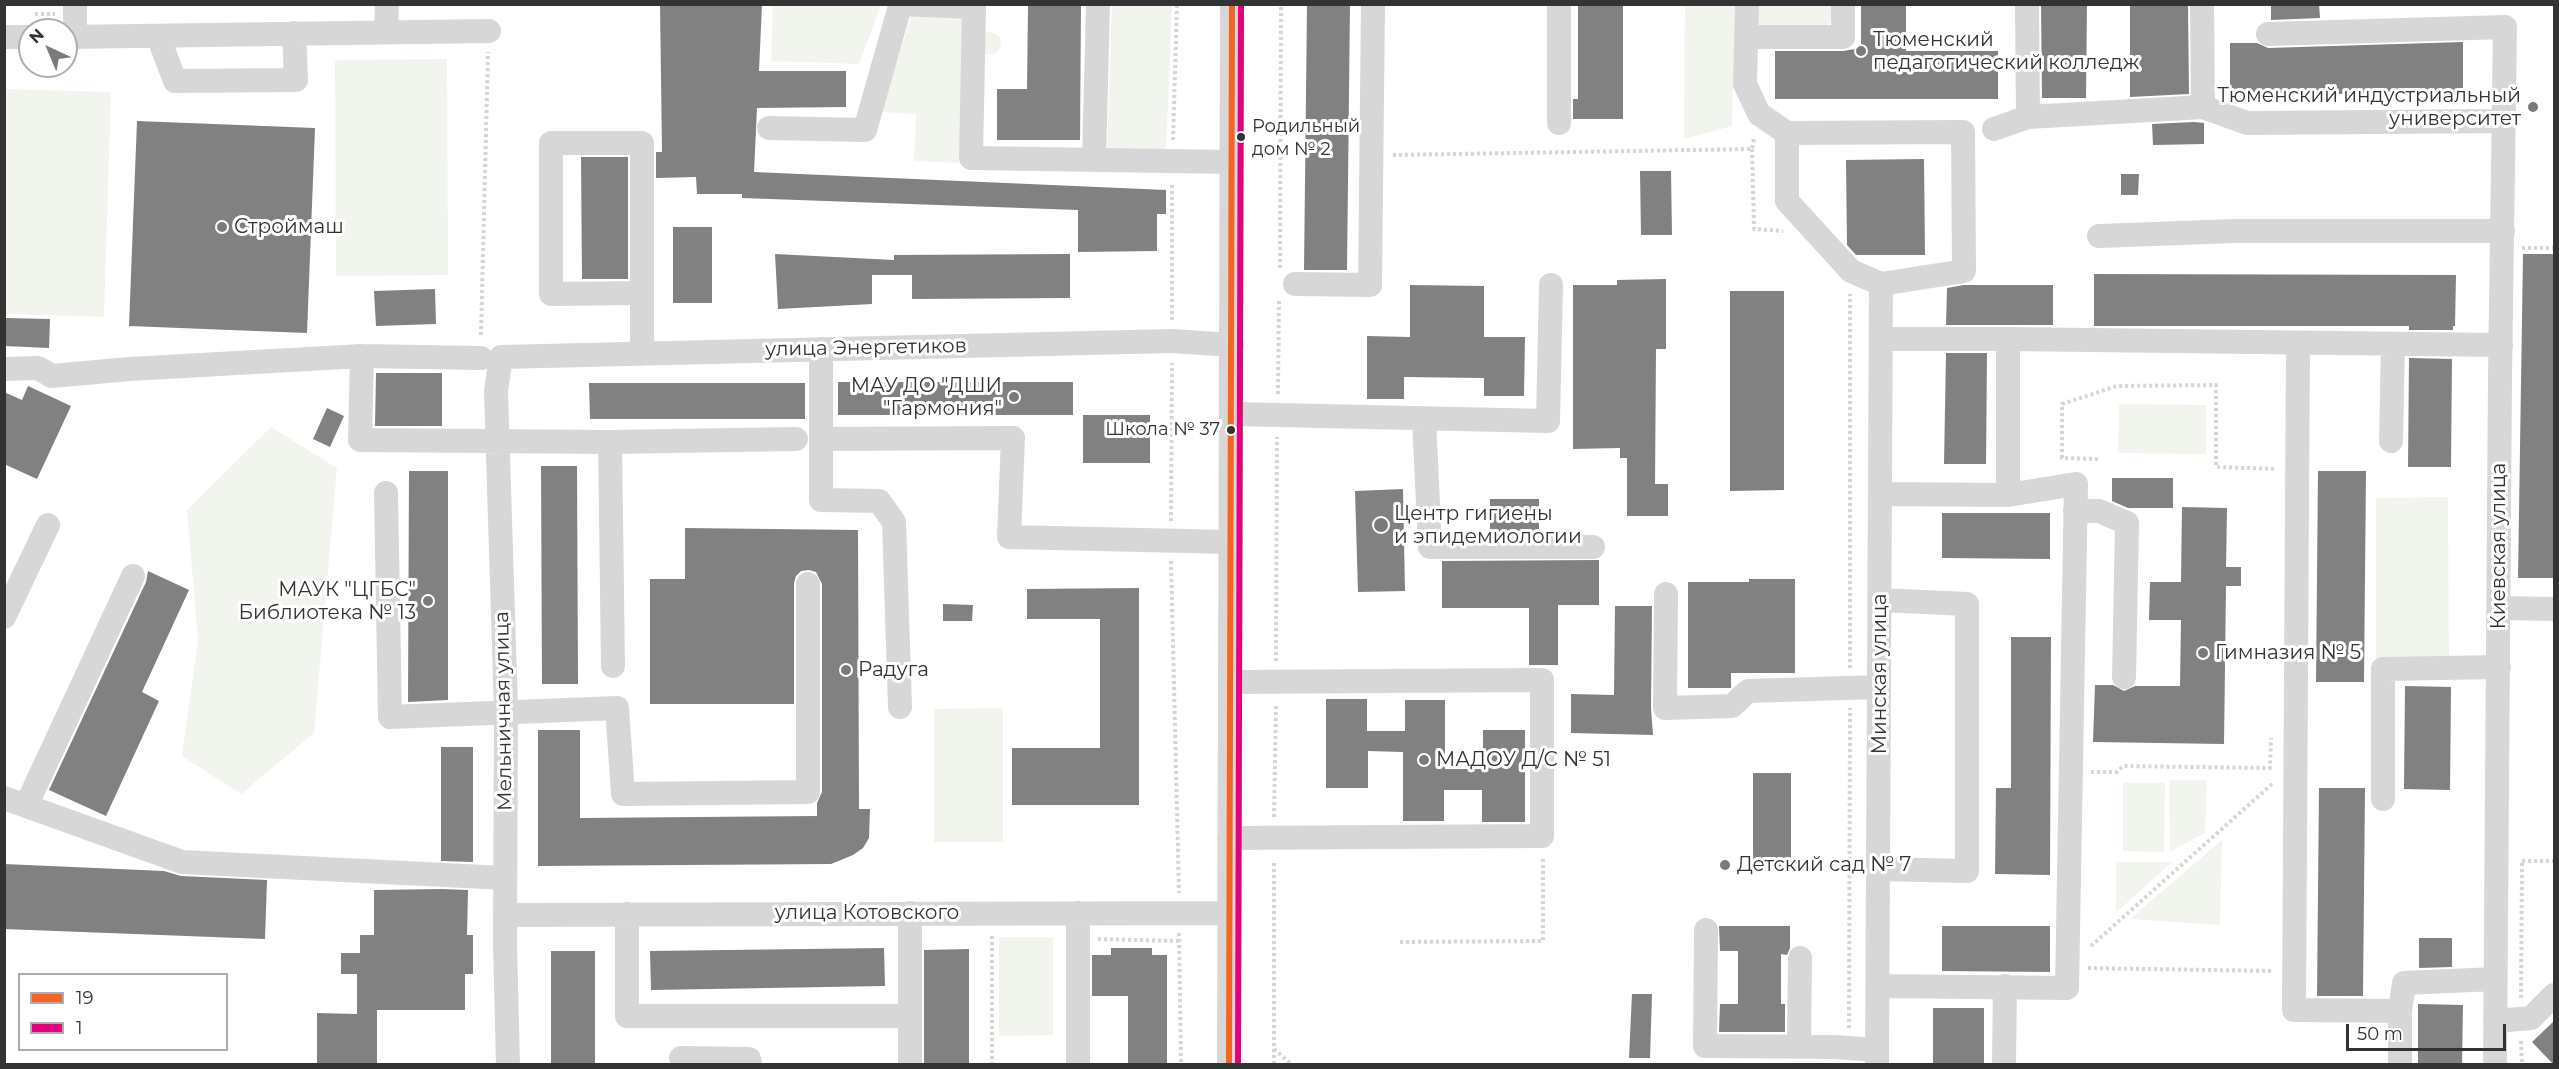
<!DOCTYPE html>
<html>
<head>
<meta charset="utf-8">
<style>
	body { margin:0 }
	#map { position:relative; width:2559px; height:1069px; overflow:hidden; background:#fff; font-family:Montserrat,sans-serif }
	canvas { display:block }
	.frame { position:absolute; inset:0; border:6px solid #333; pointer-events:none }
	.legend { position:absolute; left:18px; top:973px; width:210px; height:78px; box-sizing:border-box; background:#fff; border:2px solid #adadad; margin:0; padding:8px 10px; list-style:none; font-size:18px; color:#333 }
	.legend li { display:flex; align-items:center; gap:12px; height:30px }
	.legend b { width:30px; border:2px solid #adadad }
	.north { position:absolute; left:18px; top:18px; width:60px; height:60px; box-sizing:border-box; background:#fff; border:2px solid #adadad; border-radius:50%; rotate:316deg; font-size:16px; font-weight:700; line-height:24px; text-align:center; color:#333 }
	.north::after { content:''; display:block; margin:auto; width:21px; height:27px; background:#7a7a7a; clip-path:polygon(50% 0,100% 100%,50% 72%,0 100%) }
	.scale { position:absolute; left:2346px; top:1024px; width:160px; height:27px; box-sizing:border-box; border:3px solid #333; border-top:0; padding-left:8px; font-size:18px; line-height:21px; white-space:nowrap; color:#333; -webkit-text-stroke:4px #fff; paint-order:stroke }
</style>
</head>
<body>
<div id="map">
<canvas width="2559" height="1069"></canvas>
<div class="frame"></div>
<ul class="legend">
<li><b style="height:8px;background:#f26522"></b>19</li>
<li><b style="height:8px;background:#e5007d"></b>1</li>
</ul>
<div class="north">N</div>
<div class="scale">50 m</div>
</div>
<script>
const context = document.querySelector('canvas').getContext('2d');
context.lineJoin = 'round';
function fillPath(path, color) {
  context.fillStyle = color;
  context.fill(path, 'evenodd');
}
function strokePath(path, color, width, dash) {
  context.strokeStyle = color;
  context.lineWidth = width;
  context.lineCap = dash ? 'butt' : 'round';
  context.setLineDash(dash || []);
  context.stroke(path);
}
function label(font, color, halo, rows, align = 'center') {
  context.font = font + ' Montserrat,sans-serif';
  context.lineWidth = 6;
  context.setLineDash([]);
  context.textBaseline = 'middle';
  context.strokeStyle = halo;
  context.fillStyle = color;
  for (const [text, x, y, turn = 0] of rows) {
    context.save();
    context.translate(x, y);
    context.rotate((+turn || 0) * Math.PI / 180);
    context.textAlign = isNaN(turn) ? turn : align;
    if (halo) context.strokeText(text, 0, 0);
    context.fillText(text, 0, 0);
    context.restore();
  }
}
fillPath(new Path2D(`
	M773,5v-1l108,1 -22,59 -88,-3z
	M1112,5h60l-6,147 -59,-2z
	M1685,5h50l-3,121 -48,13z
	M1751,5h80v16l-5,8 -70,-1z
	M913,11l52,2 -6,150 -45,-2 2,-47 -36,-2z
	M989,31l10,5c6,12 -3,22 -16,17v-20z
	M447,59l1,216 -112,1 -1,-216z
	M5,89l106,3 -7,225 -99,-3z
	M2119,404l87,1v49l-88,-1z
	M271,427l66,41 -23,265 -73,61 -59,-38 16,-116 -11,-130z
	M2448,497l1,165h-73v-164z
	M1003,708v134h-69v-133z
	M2169,780h38l-2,53 -35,19z
	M2123,783h42l-1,69 -41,-1z
	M2222,840l-2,85 -90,-6z
	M2116,862h56l-56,51z
	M999,937h54v98l-54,1z`), '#f1f5ed');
fillPath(new Path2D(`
	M660,4h102l-3,67h87v36l-89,1 -3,64 412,18v24h-9v37l-79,1v-42l-336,-12v-4h-45l-1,-17 -40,1v-26h6z
	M1042,4h39l-1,136h-83v-51h30l1,-83z
	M1307,4h43l-3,266h-43z
	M1578,4h45v115h-50v-20h5z
	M1861,4h45v47h92v48h-223v-48h68l18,-3z
	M2041,4h46l-1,94h-44z
	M2130,4h58l1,90 -59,3z
	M2271,4h48l1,14 -49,2z
	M2463,42v52h-233v-51h27l11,5z
	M137,121l178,7 -8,205 -178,-7z
	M2194,122l10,1v21l-51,1 -1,-21z
	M581,157h47v122h-46z
	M1924,159l1,96h-69l-9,-10 -1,-85z
	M1640,171h31l1,64h-31z
	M2121,174h18l-1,21h-17z
	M673,227h39v76h-39z
	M775,254l119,6v-5l176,-1v44l-158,1v-24h-40v29l-94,5z
	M2523,254h31v324h-36z
	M2094,274l362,1 -1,51h-2v4h-44v-4h-315z
	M1666,279v70h-10l-1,135h13v32h-41v-58h-7v-10l-47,1v-164h44v-5z
	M1410,285l74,1v51h41l-1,59h-40v-18l-80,-1v22h-37v-63l43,1z
	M1964,285h89v40h-107l1,-37z
	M435,289l1,35 -60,2 -2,-35z
	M1730,291h54v199l-54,1z
	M4,318l46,1 -1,29 -45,-2z
	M1946,353h41l-1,111h-42z
	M2409,358l43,1 -1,108h-43z
	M376,373h66v53h-67z
	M838,382h235v33h-235z
	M589,383h216v36h-215z
	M28,386l43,20 -34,73 -33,-15v-72l18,8z
	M327,408l17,8 -14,31 -17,-8z
	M1083,415h67v48h-67z
	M541,466h36l1,218h-36z
	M409,471h39v229l-40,2z
	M2318,471h48l-2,211h-48z
	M2112,478h61v30h-45l-16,-7z
	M1403,489l2,102 -47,1 -3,-101z
	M1490,499h49v34h-49z
	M2182,507l45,1 -1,59h15v19h-15l-2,158 -131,-2 2,-57h18l11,6 11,-5h45l1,-66h-32l1,-38h31z
	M1942,513h108v46l-108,-1z
	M685,528l173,2 1,279h11l-1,29 -6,10 -10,7 -22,9 -293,2v-136h42v88l237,-2v-13l5,-11v-208l-6,-12 -7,-2 -8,1 -5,5 -2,7v121h-144v-125h35z
	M1599,560v45h-41v60h-29v-57h-87v-47z
	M148,571l41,19 -47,102 17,9 -53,115 -57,-26 97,-208z
	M1749,579h46v94h-64v15h-43v-106h61z
	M1139,588v217h-127v-57h88v-129h-73v-30z
	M943,604l30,1 -1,16h-29z
	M1615,606h37l-1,102 2,27 -82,-2v-39l43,1z
	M2011,637h40l-1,238 -55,-1 1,-86h15z
	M2405,686l46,1 -1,103 -46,-1z
	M1326,699h41v32h38v-31h40v69h38v-39h42v92h-43v-32h-38v31h-41v-69l-35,-1v37h-42z
	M441,747h32v115l-32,-1z
	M1753,773h38v94h-38z
	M2319,788h46l-2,208h-46z
	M4,864l160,7 17,5 86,4 -2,59 -261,-10z
	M441,889l27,1 -1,45h6v39h-8v36h-88v55h-60v-52l40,1v-40h-16v-21h19v-18h14v-45z
	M1719,926h71v22l-3,7 -6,-1v50h4v28h-66l1,-28h18v-53h-18z
	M1942,926h108v46l-108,-1z
	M2419,938h33v29l-33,1z
	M884,948l1,38 -234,4 -1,-39z
	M1111,948h41v7h15v110h-39v-69h-36v-41h19z
	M969,949v116h-45v-115z
	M551,951h44v114h-44z
	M1632,994h20l-2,64h-21z
	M2418,1004l45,1 -1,60h-44z
	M1933,1008h51v57h-51z
	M2554,1021v44l-22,-23z`), '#818181');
strokePath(new Path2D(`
	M35,14h20
	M1173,140l4,-136
	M1752,149l2,80 29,2
	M1393,155l359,-6 2,-11
	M2522,248h32
	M1280,268l1,-264
	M1172,320v-137
	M481,335l7,-283
	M1278,394l1,-95
	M2098,459l-36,-1v-54l55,-18 99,-1v82l61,2
	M1171,521l1,-158
	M1171,561l8,332
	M1276,661l1,-224
	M1850,668v-374
	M2091,772h26l6,-6 147,2 1,-30
	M1274,817l2,-113
	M2522,861h32
	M1179,933l2,131
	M992,936v128
	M1098,939l81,2
	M1400,942l143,-1v-84
	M2091,946l182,-163
	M2088,968l185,3
	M2521,998l1,-137
	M1849,1028l1,-320
	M2521,1041l1,23
	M1274,1049l17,15
	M1274,1064v-204`), '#d6d6d6', 4, [3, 3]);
strokePath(new Path2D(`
	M75,4v33
	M900,4l74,3 -3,151 261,4
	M1747,4l-2,80 14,30 28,19 176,-1 1,139 -83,13 -30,-13 -64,-70v-68
	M2027,4l1,113
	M2202,4l1,103
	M386,32l1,-28
	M2268,34l237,-7 -5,349 -5,688
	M158,36l17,45 121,-1 -2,-47
	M4,37h26
	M66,37l423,-6
	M1746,37h97v-33
	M1559,123v-119
	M769,128l96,2 35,-124
	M1994,129l34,-12 175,-10 44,16 258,-2
	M1094,160l4,-156
	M2099,236l135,-5h269
	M1295,284l75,1 3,-281
	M642,293l-91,1v-151h91v211
	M1881,339h127v156
	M2008,339l493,6
	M2298,343l-4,667 106,1
	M821,349v151l58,1 15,21 6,185
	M362,356l-2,84 250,2 186,-3
	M4,369l34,-1 14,8 78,-7 232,-13 119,2
	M1232,414l316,7 3,-136
	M1424,419l6,128h163
	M821,439l192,-1 -4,99 222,5
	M2391,441l2,-97
	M610,442l3,224
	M386,493l4,224 227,-9 6,86 185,-2v-208
	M2075,511h24l28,12 -3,154
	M1666,594l-1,114 67,-2 16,-15 131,-4
	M2499,608l55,1
	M4,617l44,-92
	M4,798l178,64 323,16
	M2383,799v-130l116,-2
	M26,806l107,-230
	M1229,838l313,-2v-156l-311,2
	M1878,869l89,2v-267l-87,-4
	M627,914v102h283
	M505,915l724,-2
	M1706,930l-1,116 130,1 42,3
	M1878,986l189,2 9,-504 -68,11 -128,-1
	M2495,1021l36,-3 23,-23
	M1799,1047l1,-89
	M681,1058l68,1 1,5
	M508,1064l-3,-120 1,-233 -10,-320 5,-34 671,-16 60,4
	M910,1064v-151
	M1078,1064v-151
	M1229,1064l3,-1060
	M1877,1064l4,-780
	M2004,1064l1,-78
	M2400,1064v-53l4,-28 91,-4`), '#d7d7d7', 24);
strokePath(new Path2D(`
	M1229,1064l3,-1060`), '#f26522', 6);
strokePath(new Path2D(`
	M1238,1064l3,-1060`), '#e5007d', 6);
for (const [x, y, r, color] of [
	[1861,51,6,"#7a7a7a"],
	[2533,107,6,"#7a7a7a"],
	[1241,137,5,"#333"],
	[222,227,6,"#7a7a7a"],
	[1014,397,6,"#7a7a7a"],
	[1231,430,5,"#333"],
	[1381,525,8,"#7a7a7a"],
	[428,601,6,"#7a7a7a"],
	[2203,653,6,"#7a7a7a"],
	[846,670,6,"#7a7a7a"],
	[1424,760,6,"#7a7a7a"],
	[1725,865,6,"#7a7a7a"]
]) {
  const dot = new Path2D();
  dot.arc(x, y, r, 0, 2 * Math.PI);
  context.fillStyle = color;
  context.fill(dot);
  strokePath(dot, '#fff', 2);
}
label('18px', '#333', '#fff', [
	["Родильный",1252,127],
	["дом № 2",1252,150],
	["Школа № 37",1220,430,"right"]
], 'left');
label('20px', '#333', '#fff', [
	["Тюменский",1873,40],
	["педагогический колледж",1873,63],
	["Тюменский индустриальный",2521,96,"right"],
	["университет",2521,119,"right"],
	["Строймаш",234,227],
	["МАУ ДО \"ДШИ",1002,386,"right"],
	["\"Гармония\"",1002,409,"right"],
	["Центр гигиены",1394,514],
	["и эпидемиологии",1394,537],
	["МАУК \"ЦГБС\"",416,590,"right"],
	["Библиотека № 13",416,613,"right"],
	["Гимназия № 5",2215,653],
	["Радуга",858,670],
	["МАДОУ Д/С № 51",1436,760],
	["Детский сад № 7",1737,865]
], 'left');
label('20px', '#333', '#fff', [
	["улица Энергетиков",866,348,-1],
	["Киевская улица",2499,546,-90],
	["Минская улица",1880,674,-90],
	["Мельничная улица",504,711,-91],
	["улица Котовского",867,913]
]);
</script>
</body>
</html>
